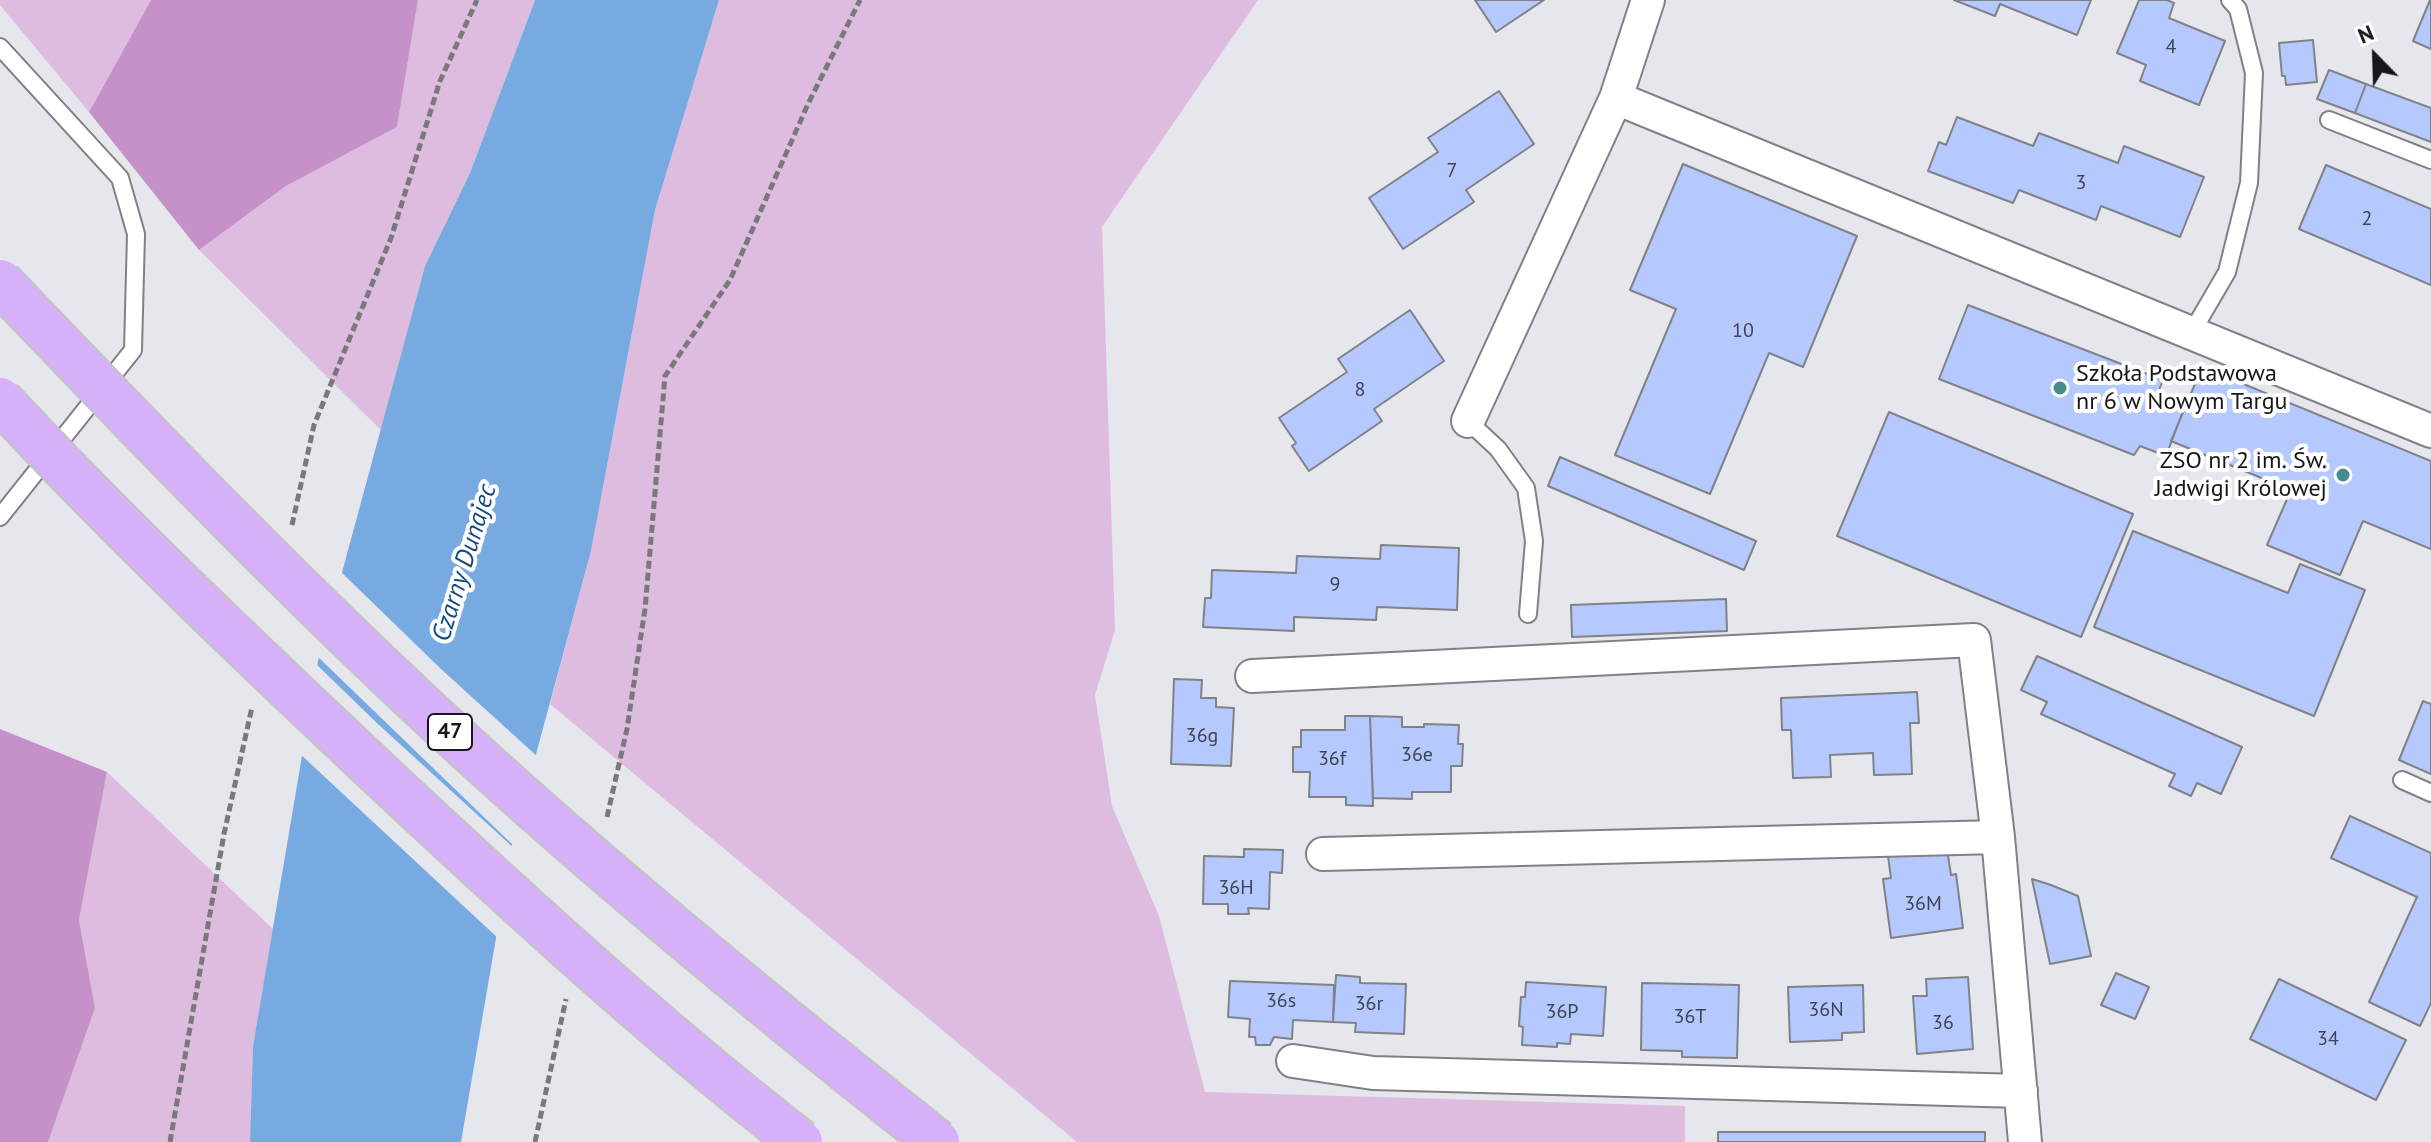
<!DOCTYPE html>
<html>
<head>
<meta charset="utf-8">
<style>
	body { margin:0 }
	#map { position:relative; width:2431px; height:1142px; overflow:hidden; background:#e6e6ed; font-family:"PT Sans",sans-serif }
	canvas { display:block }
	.north { position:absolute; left:2335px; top:16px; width:80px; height:80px; -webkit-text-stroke:6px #fff; paint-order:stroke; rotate:337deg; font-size:22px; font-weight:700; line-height:32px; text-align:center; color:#171719 }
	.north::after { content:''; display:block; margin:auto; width:28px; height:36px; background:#171719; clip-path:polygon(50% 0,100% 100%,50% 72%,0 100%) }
</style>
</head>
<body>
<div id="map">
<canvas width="2431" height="1142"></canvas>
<div class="north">N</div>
</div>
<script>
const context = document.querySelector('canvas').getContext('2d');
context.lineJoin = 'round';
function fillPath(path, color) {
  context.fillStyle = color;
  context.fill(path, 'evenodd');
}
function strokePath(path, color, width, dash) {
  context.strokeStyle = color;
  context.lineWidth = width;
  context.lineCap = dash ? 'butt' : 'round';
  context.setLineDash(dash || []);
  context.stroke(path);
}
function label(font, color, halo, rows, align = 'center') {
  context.font = font + ' "PT Sans",sans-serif';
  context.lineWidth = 8;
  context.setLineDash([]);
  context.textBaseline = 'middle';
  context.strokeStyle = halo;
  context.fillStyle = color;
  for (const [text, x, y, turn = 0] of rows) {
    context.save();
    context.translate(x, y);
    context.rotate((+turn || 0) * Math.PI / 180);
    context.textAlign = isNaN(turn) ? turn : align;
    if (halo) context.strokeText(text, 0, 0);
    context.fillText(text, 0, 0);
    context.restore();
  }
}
fillPath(new Path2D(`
	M0,0h151l-62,112 -89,-107z
	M418,0h117l-65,173 -45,93 -44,164 -182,-180 87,-64 111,-59z
	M719,0h539l-156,227 13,403 -20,65 17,111 47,110 46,176 480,14v36h-608l-527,-438 41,-153 64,-341z
	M107,772l166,157 -20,117 -3,96h-202l47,-134 -16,-88z`), '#debcdf');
fillPath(new Path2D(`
	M151,0h267l-21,127 -111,59 -87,64 -110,-138z
	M0,729l107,43 -28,148 16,88 -47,134h-48z`), '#c591c8');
fillPath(new Path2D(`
	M535,0h184l-64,210 -64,341 -78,288 -52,303h-211l3,-96 65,-385 107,-395 45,-93z`), '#77aae1');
fillPath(new Path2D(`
	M339,570l102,99 98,89 -23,90 -200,-193z
	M314,662l65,63 137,125 -16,90 -201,-187z`), '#e6e6ed');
const building = new Path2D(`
	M1475,0h69l-48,32z
	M1954,0h137l-14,35 -77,-31 -5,12z
	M2139,0h28l7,3 -5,15 56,23 -26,64 -59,-24 6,-16 -29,-12z
	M2430,0h1v49l-18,-8z
	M2313,40l4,42 -31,3 -1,-9h-3l-3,-33z
	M2329,70l37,14 -11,29 -38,-14z
	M2366,84l65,24v34l-76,-29z
	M1499,91l35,53 -68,46 8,12 -71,47 -34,-51 69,-46 -10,-14z
	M1957,117l76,29 6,-13 79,30 6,-17 80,31 -24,60 -79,-31 -5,14 -77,-30 -6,13 -85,-32 11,-29 7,3z
	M1683,164l174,72 -54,131 -34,-14 -59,141 -95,-39 61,-146 -46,-19z
	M2326,165l105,44v76l-132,-56z
	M1968,305l195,75 -6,15 28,11 -19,50 -26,-10 -6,9 -195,-76z
	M1410,310l34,51 -70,48 8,12 -73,50 -17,-25 4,-3 -17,-25 68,-46 -9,-13z
	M2202,367l229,94v88l-68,-28 -23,54 -73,-30 24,-55 -120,-49z
	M1889,412l244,102 -52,123 -244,-101z
	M1560,457l196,84 -12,29 -196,-84z
	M2133,531l155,62 12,-29 65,26 -51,126 -220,-89z
	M1381,545l78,3 -2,62 -80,-3 -1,13 -82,-3v14l-91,-4 2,-29h6l1,-28 84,3 1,-17 83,3z
	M1726,599l1,32 -155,6 -1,-32z
	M2037,656l205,91 -21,47 -24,-11 -6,13 -22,-10 6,-12 -134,-60 6,-12 -26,-12z
	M1174,679l28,1 -1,18h15v9l18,1 -3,58 -60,-2z
	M1917,692l2,31h-9l2,51 -38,1 -1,-22 -43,2 1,22 -38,1 -2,-48h-9l-1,-32z
	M2423,701l8,3v70l-32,-14z
	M1345,716h25l3,90 -27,-1v-8h-37l1,-25h-17v-25h8v-17h44z
	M1370,716l32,1v10h22v-3l35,1 -1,19h5l-1,22h-11v26h-39v7l-39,-1z
	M2350,816l81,37v150l-11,23 -51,-24 48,-105 -86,-39z
	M1244,849l39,1 -1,23 -12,-1 -1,37 -21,-1 1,6h-21v-10h-25l1,-48 40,1z
	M1947,849l4,26 5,-1 7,54 -72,10 -8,-59 8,-1 -3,-22z
	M2032,879l19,6 27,11 13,60 -41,8z
	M2116,973l33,14 -14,32 -34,-14z
	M1336,975l24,2v6l46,1 -2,50 -49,-2 1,-9 -23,-1z
	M1968,977l5,72 -56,5 -4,-58h14l-1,-17z
	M2279,979l127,61 -30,60 -126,-61z
	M1230,981l104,4 -1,37 -40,-2 -1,19 -18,-2 -4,8h-14l-1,-8h-6l1,-18 -22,-2z
	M1526,982l80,5 -3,49 -32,-2 -1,10 -13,-1v4l-35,-2 1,-18 -4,-1 2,-29h4z
	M1642,983l97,2 -2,73 -55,-1v-6l-41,-1z
	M1863,985l1,47 -22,1v7l-52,2 -2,-55z
	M1718,1132h267v10h-267z`);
fillPath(building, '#b5c9fe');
strokePath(building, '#808287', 2);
const lane = new Path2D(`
	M0,47l120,131 16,56 -3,116 -133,167
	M2329,120l102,40
	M2192,332l35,-60 22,-89 5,-110 -16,-64 -8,-9
	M1468,421l30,28 28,39 8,53 -6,73
	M2402,780l29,13`);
const street = new Path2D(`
	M1616,98l815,333
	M1468,421l148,-323 32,-98
	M1252,676l722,-36 24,197 27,305
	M1323,854l675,-17
	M1293,1061l80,12 648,18`);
strokePath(lane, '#808086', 20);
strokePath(street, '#808086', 36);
strokePath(new Path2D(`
	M292,525l22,-100 77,-187 49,-157 37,-81
	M607,817l20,-88 18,-120 20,-233 65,-96 78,-176 52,-104
	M170,1142l54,-308 28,-127
	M535,1142l31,-143`), '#79797d', 5, [8, 4]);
strokePath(lane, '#fff', 16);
strokePath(street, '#fff', 32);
const primaryBridge = new Path2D(`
	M0,282c152,159 304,317 467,466 151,138 309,267 470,394
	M0,400c123,132 255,257 387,381 133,124 269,249 413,361`);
strokePath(primaryBridge, '#c3c3c3', 48, []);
strokePath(primaryBridge, '#d6b0f8', 44);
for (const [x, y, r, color] of [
	[2060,388,8,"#458d8c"],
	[2343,475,8,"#458d8c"]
]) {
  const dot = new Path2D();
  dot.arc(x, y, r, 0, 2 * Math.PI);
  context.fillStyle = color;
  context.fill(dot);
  strokePath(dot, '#fff', 3);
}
label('20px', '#3e4452', null, [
	["4",2171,47],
	["7",1452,171],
	["3",2081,183],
	["2",2367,219],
	["10",1743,331],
	["8",1360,390],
	["9",1335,585],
	["36g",1202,736],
	["36e",1417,755],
	["36f",1332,759],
	["36H",1236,888],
	["36M",1923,904],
	["36s",1281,1001],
	["36r",1369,1004],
	["36N",1826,1010],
	["36P",1562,1012],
	["36T",1690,1017],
	["36",1943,1023],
	["34",2328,1039]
]);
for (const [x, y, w] of [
	[450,732,44]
]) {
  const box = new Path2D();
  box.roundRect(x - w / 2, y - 18, w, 36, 6);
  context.fillStyle = '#fff';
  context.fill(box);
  strokePath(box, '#171719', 2);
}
label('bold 22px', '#171719', null, [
	["47",450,732]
]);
label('24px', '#171719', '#fff', [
	["Szkoła Podstawowa",2076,374],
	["nr 6 w Nowym Targu",2076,402],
	["ZSO nr 2 im. Św.",2327,461,"right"],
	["Jadwigi Królowej",2327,489,"right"]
], 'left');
label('italic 26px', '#134a7d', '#fff', [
	["Czarny Dunajec",465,563,-73]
]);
</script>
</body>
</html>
